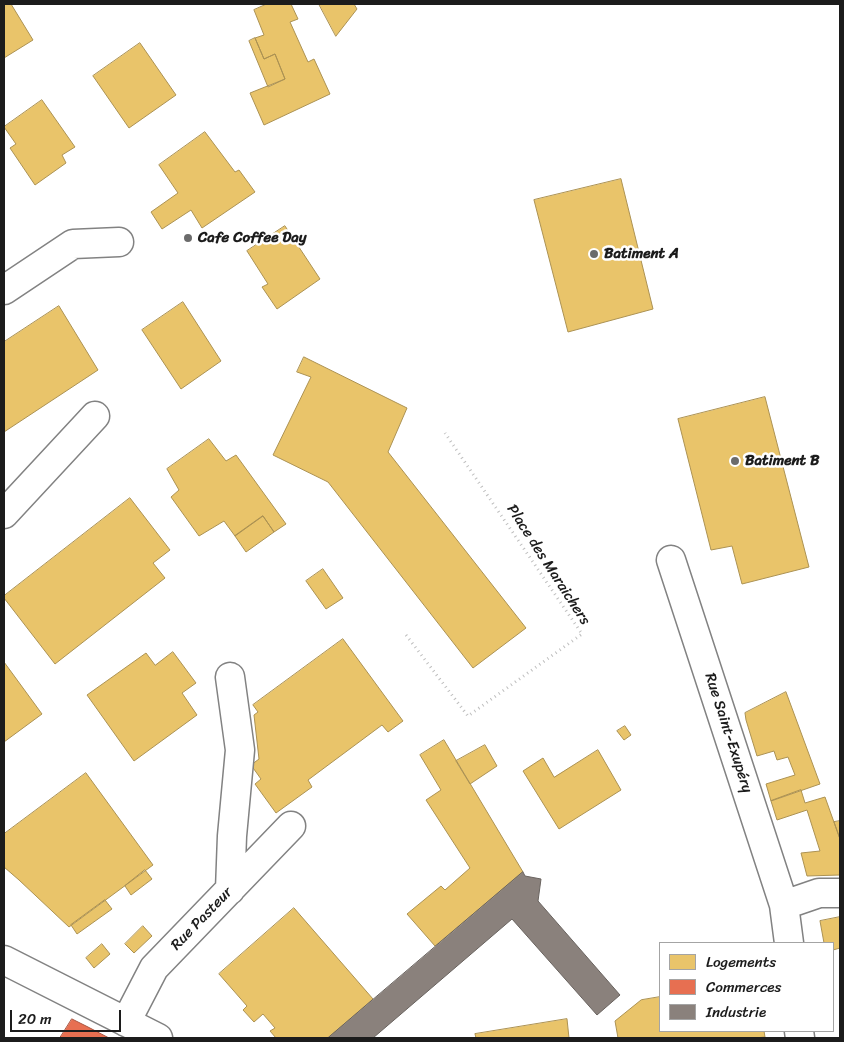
<!DOCTYPE html>
<html>
<head>
<meta charset="utf-8">
<style>
	body { margin:0 }
	#map { position:relative; width:844px; height:1042px; overflow:hidden; background:#fff; font-family:Sriracha,sans-serif }
	canvas { display:block }
	.frame { position:absolute; inset:0; border:5px solid #1c1c1c; pointer-events:none }
	.legend { position:absolute; left:659px; top:942px; width:175px; height:90px; box-sizing:border-box; background:#fff; border:1px solid #a4a4a4; margin:0; padding:6px 9px; list-style:none; font-size:15px; color:#1c1c1c }
	.legend li { display:flex; align-items:center; gap:10px; height:25px }
	.legend b { width:25px; border:1px solid #a4a4a4 }
	.scale { position:absolute; left:10px; top:1010px; width:111px; height:22px; box-sizing:border-box; border:2px solid #1c1c1c; border-top:0; padding-left:6px; font-size:15px; line-height:18px; white-space:nowrap; color:#1c1c1c; -webkit-text-stroke:4px #fff; paint-order:stroke }
</style>
</head>
<body>
<div id="map">
<canvas width="844" height="1042"></canvas>
<div class="frame"></div>
<ul class="legend">
<li><b style="height:14px;background:#e9c46a"></b>Logements</li>
<li><b style="height:14px;background:#e76f51"></b>Commerces</li>
<li><b style="height:14px;background:#8a817c"></b>Industrie</li>
</ul>
<div class="scale">20 m</div>
</div>
<script>
const context = document.querySelector('canvas').getContext('2d');
context.lineJoin = 'round';
function fillPath(path, color) {
  context.fillStyle = color;
  context.fill(path, 'evenodd');
}
function strokePath(path, color, width, dash) {
  context.strokeStyle = color;
  context.lineWidth = width;
  context.lineCap = dash ? 'butt' : 'round';
  context.setLineDash(dash || []);
  context.stroke(path);
}
function label(font, color, halo, rows, align = 'center') {
  context.font = font + ' Sriracha,sans-serif';
  context.lineWidth = 5;
  context.setLineDash([]);
  context.textBaseline = 'middle';
  context.strokeStyle = halo;
  context.fillStyle = color;
  for (const [text, x, y, turn = 0] of rows) {
    context.save();
    context.translate(x, y);
    context.rotate((+turn || 0) * Math.PI / 180);
    context.textAlign = isNaN(turn) ? turn : align;
    if (halo) context.strokeText(text, 0, 0);
    context.fillText(text, 0, 0);
    context.restore();
  }
}
const homes = new Path2D(`
	M4,4h7l22,36 -29,18z
	M267,4h24l7,15 -8,3 18,40 6,-3 16,35 -66,31 -14,-32 35,-14 -10,-25 -11,5 -9,-21 9,-3 -10,-25z
	M319,4h35l3,5 -21,27z
	M255,38l9,21 11,-5 10,25 -17,8 -19,-46z
	M140,43l36,52 -47,33 -36,-52z
	M42,100l33,47 -13,8 4,8 -31,22 -25,-37 6,-4 -12,-17z
	M205,132l30,40 4,-2 16,22 -53,36 -11,-18 -29,19 -11,-17 27,-19 -19,-28z
	M621,179l32,130 -85,23 -34,-132z
	M285,226l35,53 -43,30 -15,-22 6,-3 -21,-33z
	M183,302l38,59 -40,28 -39,-59z
	M59,306l39,64 -94,62v-90z
	M304,357l103,51 -19,44 138,176 -53,40 -145,-186 -55,-27 38,-78 -14,-5z
	M765,397l44,170 -67,17 -10,-38 -21,4 -33,-131z
	M209,439l17,22 10,-6 50,69 -12,8 -11,-16 -28,20 -11,-15 -25,15 -28,-39 8,-7 -12,-21z
	M130,498l40,52 -17,13 12,15 -110,86 -51,-66v-2z
	M263,516l11,16 -28,20 -11,-16z
	M323,569l20,29 -17,11 -20,-28z
	M343,639l60,82 -15,11 -6,-7 -74,55 4,7 -36,26 -21,-29 6,-5 -10,-14 8,-6 -5,-44 4,-3 -5,-7z
	M173,652l23,31 -14,10 15,22 -63,46 -47,-66 59,-42 9,12z
	M4,662l38,52 -38,28z
	M786,692l34,92 -49,17 -5,-17 29,-9 -7,-18 -11,3 -3,-9 -17,5 -11,-36 -1,-7z
	M625,726l6,9 -7,5 -7,-9z
	M444,740l79,132 -88,74 -28,-32 34,-28 4,4 25,-22 -44,-68 15,-10 -21,-35z
	M485,745l12,21 -27,18 -14,-23z
	M598,750l23,40 -62,39 -36,-58 20,-13 11,19z
	M86,773l67,92 -84,62 -50,-47 -15,-13v-33z
	M801,790l4,13 20,-6 15,42v36l-33,1 -6,-23 19,-2 -13,-41 -30,10 -6,-19z
	M840,821v18l-6,-17z
	M145,870l7,9 -21,16 -6,-9z
	M105,900l7,9 -35,25 -6,-9z
	M294,908l79,91 -45,39h-52l-6,-7 5,-3 -12,-14 -9,8 -11,-12 4,-4 -28,-32z
	M840,917v31l-7,2v-7h-9l-4,-22z
	M143,926l9,10 -18,17 -9,-9z
	M102,944l8,10 -16,14 -8,-10z
	M660,997v34h104l1,6 -10,1h-137l-3,-17 26,-21z
	M567,1019l2,19h-93l-1,-4z`);
fillPath(homes, '#e9c46a');
strokePath(homes, '#ac9253', 1);
const shops = new Path2D(`
	M72,1019l16,8 21,11h-49z`);
fillPath(shops, '#e76f51');
strokePath(shops, '#aa5641', 1);
const industry = new Path2D(`
	M523,872l2,4 16,3 -3,22 82,94 -23,20 -85,-96 -139,119h-45z`);
fillPath(industry, '#8a817c');
strokePath(industry, '#69635f', 1);
const minor = new Path2D(`
	M4,290l69,-46 46,-2
	M4,514l91,-98
	M671,560l113,345 5,38
	M230,677l10,73 -8,86 -2,54
	M784,905l35,-12h21
	M4,960l154,78
	M126,1022l28,-54 137,-142
	M799,1031l1,7`);
strokePath(minor, '#828282', 31);
strokePath(new Path2D(`
	M406,635l62,81 114,-82 -137,-201`), '#bebebe', 3, [1, 4]);
strokePath(minor, '#fff', 28);
for (const [x, y, r, color] of [
	[188,238,5,"#6b6b6b"],
	[594,254,5,"#6b6b6b"],
	[735,461,5,"#6b6b6b"]
]) {
  const dot = new Path2D();
  dot.arc(x, y, r, 0, 2 * Math.PI);
  context.fillStyle = color;
  context.fill(dot);
  strokePath(dot, '#fff', 2);
}
label('bold 15px', '#1c1c1c', '#fff', [
	["Cafe Coffee Day",198,238],
	["Batiment A",604,254],
	["Batiment B",745,461]
], 'left');
label('15px', '#1c1c1c', '#fff', [
	["Place des Maraichers",548,565,57],
	["Rue Saint-Exupéry",728,733,72],
	["Rue Pasteur",202,919,-46]
]);
</script>
</body>
</html>
